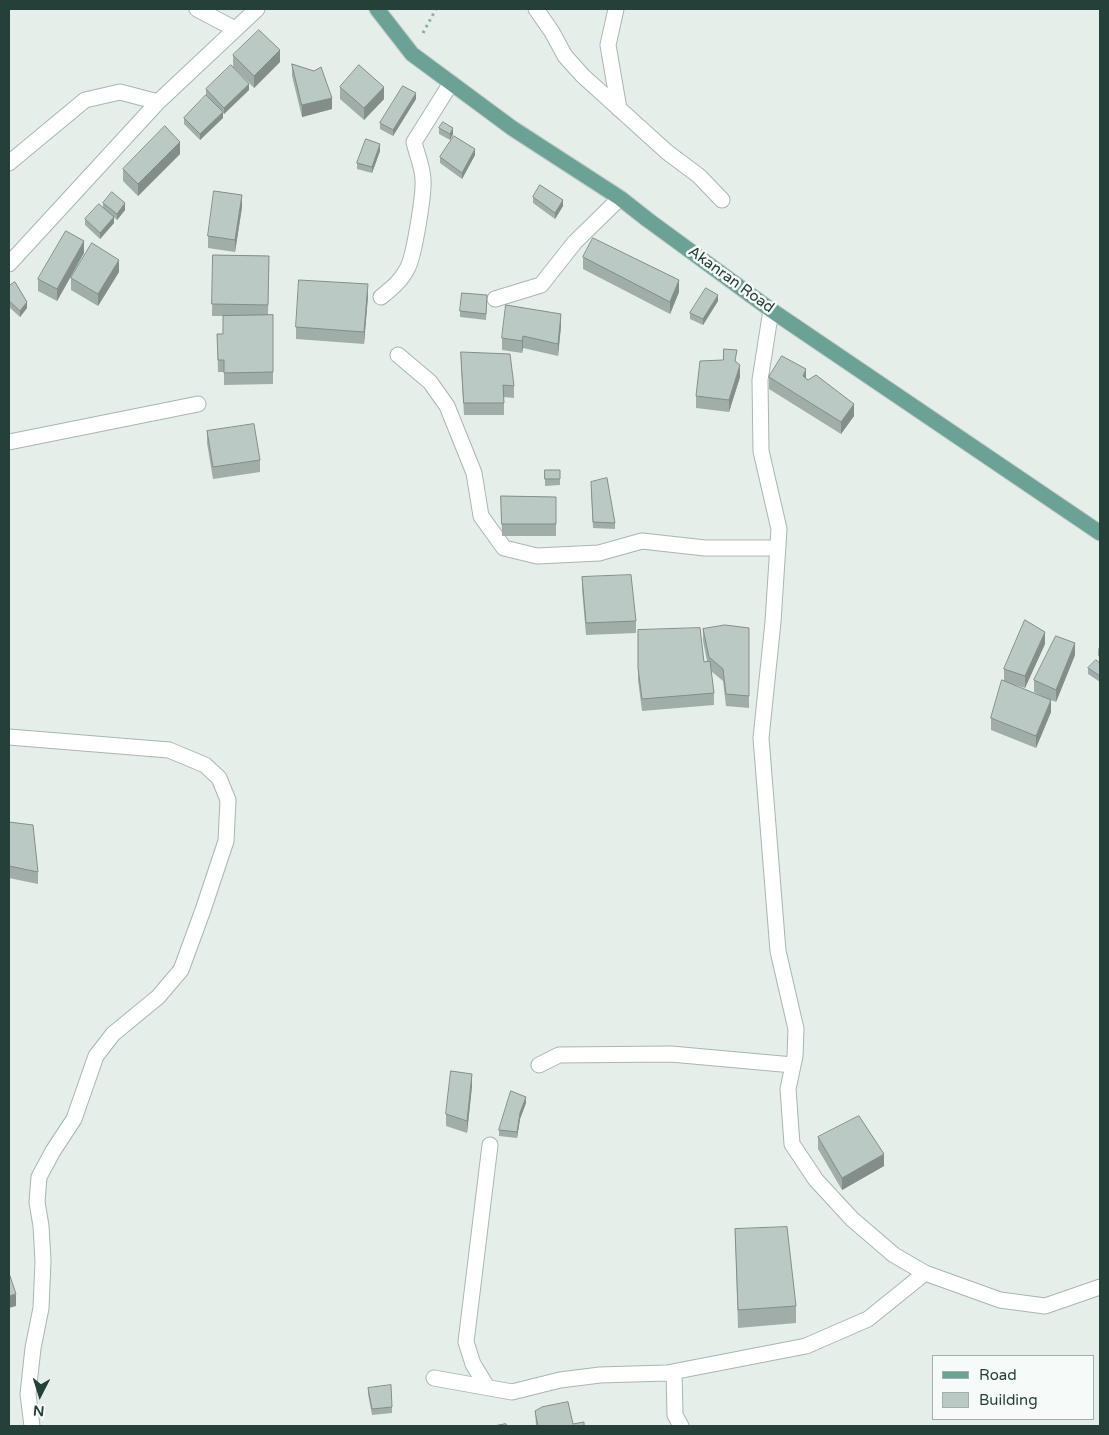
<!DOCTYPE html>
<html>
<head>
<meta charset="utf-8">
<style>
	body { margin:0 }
	#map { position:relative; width:1109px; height:1435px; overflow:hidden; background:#e6eeea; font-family:"Varela Round",sans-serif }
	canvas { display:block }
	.frame { position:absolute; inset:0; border:10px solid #254039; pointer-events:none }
	.legend { position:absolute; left:932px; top:1355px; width:162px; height:65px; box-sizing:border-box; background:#f6faf8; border:1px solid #a2b0ac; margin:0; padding:6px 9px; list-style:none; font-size:15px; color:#254039 }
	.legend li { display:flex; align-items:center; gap:10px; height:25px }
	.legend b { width:25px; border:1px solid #a2b0ac }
	.north { position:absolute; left:15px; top:1370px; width:50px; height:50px; -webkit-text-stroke:4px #f6faf8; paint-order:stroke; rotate:185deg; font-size:14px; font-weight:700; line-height:20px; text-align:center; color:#254039 }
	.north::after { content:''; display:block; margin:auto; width:18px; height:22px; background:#254039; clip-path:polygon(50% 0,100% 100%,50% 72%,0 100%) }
</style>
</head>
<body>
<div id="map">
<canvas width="1109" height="1435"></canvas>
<div class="frame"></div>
<ul class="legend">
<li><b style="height:6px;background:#6ca295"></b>Road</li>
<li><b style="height:14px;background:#bbc9c4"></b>Building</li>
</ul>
<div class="north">N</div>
</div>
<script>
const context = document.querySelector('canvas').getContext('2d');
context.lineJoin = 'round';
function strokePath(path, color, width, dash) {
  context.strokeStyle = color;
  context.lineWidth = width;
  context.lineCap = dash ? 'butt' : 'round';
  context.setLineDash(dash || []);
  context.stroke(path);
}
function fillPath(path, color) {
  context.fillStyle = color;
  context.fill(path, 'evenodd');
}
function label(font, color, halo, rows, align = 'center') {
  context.font = font + ' "Varela Round",sans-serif';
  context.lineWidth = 5;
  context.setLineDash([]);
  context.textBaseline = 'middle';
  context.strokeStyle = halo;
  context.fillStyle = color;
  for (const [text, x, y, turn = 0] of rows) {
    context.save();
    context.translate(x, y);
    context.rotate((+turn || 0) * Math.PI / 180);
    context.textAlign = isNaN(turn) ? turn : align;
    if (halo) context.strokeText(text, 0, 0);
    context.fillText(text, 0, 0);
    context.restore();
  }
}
const minor = new Path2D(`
	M197,9l38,20
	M536,9l16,23 13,24 18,20 84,76 32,24 23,24
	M616,9l-8,36 11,64
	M9,163l76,-63 35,-8 38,10
	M9,264l149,-162 99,-93
	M381,297c10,-8 20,-16 26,-28 7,-11 17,-75 16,-89 0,-12 -6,-25 -9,-38l37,-59
	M495,299l46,-14 34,-43 45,-44
	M771,310l-11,70 1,71 18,78 -6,93 -12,116 17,213 18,78 -1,27 -7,33 4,55 24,36 36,39 42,36 31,18 75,27 45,6 55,-19
	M398,355l32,27 17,24 27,67 7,43 23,32 33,8 62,-3 43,-12 63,7h73
	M9,442l189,-38
	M9,737l160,13 36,15 14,13 9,22 -2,41 -23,69 -22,60 -23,27 -45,37 -17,22 -22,63 -21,32 -14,26 -2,25 4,24 2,35 -2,47 -8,40 -5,46 4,32
	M539,1065l20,-10 112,-1 122,11
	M674,1372l1,43 6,11
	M434,1378l78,14 48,-12 40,-5 67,-2 139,-27 62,-27 57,-46
	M487,1387l-14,-23 -7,-22 24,-197`);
const major = new Path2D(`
	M377,9l35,45 100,74 108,70 28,22 123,90 329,223`);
strokePath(minor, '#a8b6b1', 17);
strokePath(major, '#c2cac8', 17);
strokePath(new Path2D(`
	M423,33l13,-24`), '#87b0a4', 3, [2.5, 4]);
strokePath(minor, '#fff', 15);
strokePath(major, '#6ca295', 15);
fillPath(new Path2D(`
	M233,55l47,7 -26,26 -21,-21z
	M292,64l22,7 18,38 -30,8 -10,-41z
	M340,87l44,12 -20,21 -24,-21z
	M206,89l43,1 -25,24 -1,-1v5l-23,22 -16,-16v-6l22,-22z
	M416,99l-23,37 -13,-7v-6z
	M439,128l14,6 -3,6 -11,-6z
	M380,151l-8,22 -15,-4v-6z
	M180,154l-42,42 -15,-15v-12z
	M475,155l-13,24 -22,-16v-6z
	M533,197l30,9 -8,13 -22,-16z
	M103,203l22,7 -8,10 -5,-4 2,7 -14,16 -15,-14v-6l18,-11z
	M242,207l-7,45 -27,-4v-12z
	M84,253l-27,48 -19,-10v-12z
	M213,255l56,1 -1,59h5v69l-49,1v-13h-6l-1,-38h6v-18h-11z
	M583,257l96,35 -9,22 -87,-45z
	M119,272l-21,34 -27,-16v-12z
	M9,286l18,22 -7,9 -11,-10z
	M368,296l-4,48 -68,-5v-12z
	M718,301l-15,24 -13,-6v-6z
	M487,302l-1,18 -26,-3v-6z
	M561,326l-3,30 -35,-8 -1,5 -20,-3v-12z
	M461,352l53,34v12l-10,-1v18h-40l-3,-51z
	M737,362l3,15 -11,35 -33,-4v-12z
	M769,377l37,1 48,38 -13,18 -72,-45z
	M207,431l53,29v12l-47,7 -6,-36z
	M545,470h15v15l-15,1z
	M591,488l24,35v6l-22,-1z
	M501,496l55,1v39h-54z
	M582,577l54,44v12l-50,2 -4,-46z
	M749,628v80l-23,-2 -3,-25 -12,-10 3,22v12l-72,6 -4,-31v-50l66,32 3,-1 -4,-20v-12z
	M1045,644l-20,44 -19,-6 38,15 -10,-5v-12l41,-25 -19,47 -5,-2v12l-15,36 -45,-18v-12l13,-37v-12z
	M1100,646v11l-2,-1v-7z
	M1100,663v19l-12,-8v-6z
	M9,822l29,50v12l-29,-6z
	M472,1086l-5,47 -21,-7v-12z
	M526,1103l-6,16 -3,19 -18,-2v-6z
	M818,1137l66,29 -42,24 -24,-41z
	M735,1229l61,77v17l-58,5z
	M368,1388l24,19v6l-20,2 -4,-21z
	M535,1411l38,13 11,2h-48z`), '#a1ada9');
fillPath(new Path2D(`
	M280,50v12l-26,26v-12z
	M249,84v6l-25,24v-6z
	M384,87v12l-20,21v-12z
	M416,93v6l-23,37v-6z
	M332,98v11l-30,8v-12z
	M223,112v6l-23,22v-6z
	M453,128v6l-3,6v-6z
	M180,142v12l-42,42v-12z
	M380,144v7l-8,22v-6z
	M475,149v6l-13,24v-6z
	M242,195v12l-7,45v-12z
	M563,200v6l-8,13v-6z
	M125,203v7l-8,10v-6z
	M114,217v6l-14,16v-6z
	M84,241v12l-27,48v-12z
	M119,260v12l-21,34v-12z
	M679,280v12l-9,22v-12z
	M368,284v12l-4,48v-12z
	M718,295v6l-15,24v-6z
	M27,302v6l-7,9v-6z
	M561,314v12l-3,30v-12z
	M523,336v12l-1,5v-12z
	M740,365v12l-11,35v-12z
	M806,369v12l-3,-5z
	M854,404v12l-13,18v-12z
	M1045,632v12l-20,44v-12z
	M1075,643v12l-19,47v-12z
	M1051,700v12l-15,36v-12z
	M472,1074v12l-5,47v-12z
	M526,1097v6l-6,16 -3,19v-6l3,-19z
	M884,1154v12l-42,24v-12z
	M16,1294v12l-7,2v-12z
	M10,1374v12l-1,1v-12z`), '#838d89');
const building = new Path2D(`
	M259,30l21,20 -26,26 -21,-21z
	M292,64l22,7 7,-4 11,31 -30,7z
	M231,65l18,19 -25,24 -18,-19z
	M359,65l25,22 -20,21 -24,-21z
	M403,86l13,7 -23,37 -13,-7z
	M206,95l17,17 -23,22 -16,-16z
	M443,122l10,6 -3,6 -11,-6z
	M165,126l15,16 -42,42 -15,-15z
	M454,136l21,13 -13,24 -22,-16z
	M366,139l14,5 -8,23 -15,-4z
	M540,185l23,15 -8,13 -22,-16z
	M214,191l28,4 -7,45 -27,-4z
	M112,192l13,11 -8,11 -14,-11z
	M99,204l15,13 -14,16 -15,-14z
	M66,231l18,10 -27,48 -19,-10z
	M593,238l86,42 -9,22 -87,-45z
	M92,243l27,17 -21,34 -27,-16z
	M213,255l56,1 -1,49 -56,-1z
	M299,280l69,4 -4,48 -68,-5z
	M15,282l12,20 -7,9 -11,-10v-15z
	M706,288l12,7 -15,24 -13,-6z
	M462,293l25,2 -1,19 -26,-3z
	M506,305l55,9 -3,30 -35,-8 -1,5 -20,-3z
	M273,315v57l-49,1v-13h-6l-1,-26h6v-18z
	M724,349l13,1 -2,11 5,4 -11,35 -33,-4 4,-35 23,-1z
	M461,352l49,2 4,32 -11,-1 1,18h-40z
	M782,356l24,13 -3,7 5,4 8,-5 38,29 -13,18 -72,-45z
	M254,424l6,36 -47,7 -6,-36z
	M545,470h15v9h-15z
	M607,478l8,45 -22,-1 -2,-40z
	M501,496l55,1v27h-54z
	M631,575l5,46 -50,2 -4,-46z
	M1025,620l20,12 -20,44 -21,-7z
	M725,625l24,3v68l-23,-2 -3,-25 -14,-12 -6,-28z
	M700,628l4,34 6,-1 4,32 -72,6 -4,-31v-38z
	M1056,636l19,7 -19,47 -22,-10z
	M1096,660l4,3v13l-12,-8z
	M1002,680l49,20 -15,36 -45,-18z
	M9,822l24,3 5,47 -29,-6z
	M451,1071l21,3 -5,47 -21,-7z
	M511,1091l15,6 -6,16 -3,19 -18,-2z
	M859,1116l25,38 -42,24 -24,-41z
	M787,1227l9,79 -58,4 -3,-81z
	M9,1273l7,21 -7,2z
	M391,1385l1,22 -20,2 -4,-21z
	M568,1402l5,22 11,-2v4h-46l-3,-15 7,-4z
	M506,1424l1,2h-13z`);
fillPath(building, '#bbc9c4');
strokePath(building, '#838d89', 1);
label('15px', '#254039', '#f6faf8', [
	["Akanran Road",731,280,36]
]);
</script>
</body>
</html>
